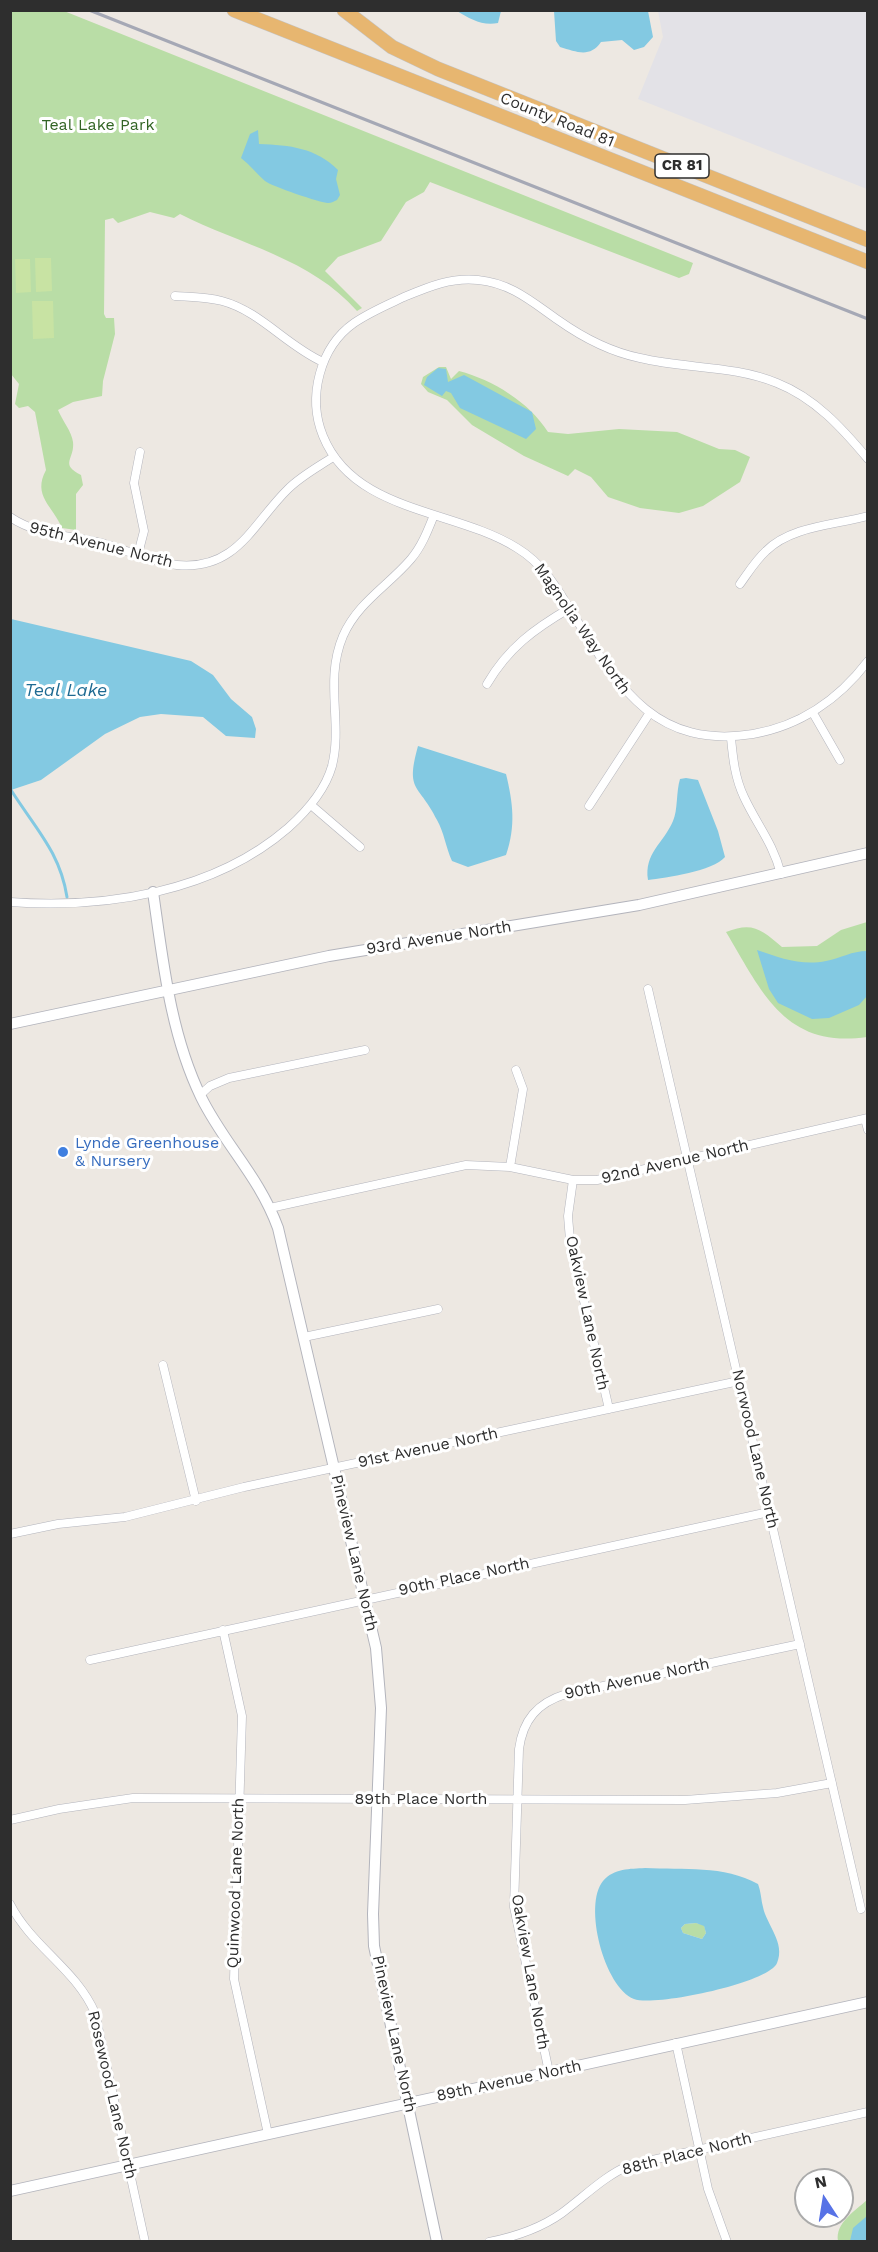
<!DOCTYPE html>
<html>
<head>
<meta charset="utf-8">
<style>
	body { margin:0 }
	#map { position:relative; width:878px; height:2252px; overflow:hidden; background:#ede8e2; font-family:"Work Sans",sans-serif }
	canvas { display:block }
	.frame { position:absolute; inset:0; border:12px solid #2e2e2e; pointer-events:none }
	.north { position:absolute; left:794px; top:2168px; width:60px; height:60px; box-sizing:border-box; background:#fff; border:2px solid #ababab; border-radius:50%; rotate:348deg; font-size:16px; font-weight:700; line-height:24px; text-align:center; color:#2e2e2e }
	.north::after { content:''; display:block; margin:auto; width:21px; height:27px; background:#5772e6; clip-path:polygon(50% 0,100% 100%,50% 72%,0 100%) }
</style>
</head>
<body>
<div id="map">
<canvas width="878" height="2252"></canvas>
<div class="frame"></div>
<div class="north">N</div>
</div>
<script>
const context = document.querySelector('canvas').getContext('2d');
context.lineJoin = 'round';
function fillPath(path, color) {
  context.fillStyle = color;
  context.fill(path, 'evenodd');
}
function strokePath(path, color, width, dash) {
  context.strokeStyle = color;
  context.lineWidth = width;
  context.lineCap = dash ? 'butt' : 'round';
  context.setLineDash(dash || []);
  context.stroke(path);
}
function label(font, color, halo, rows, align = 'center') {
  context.font = font + ' "Work Sans",sans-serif';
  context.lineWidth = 6;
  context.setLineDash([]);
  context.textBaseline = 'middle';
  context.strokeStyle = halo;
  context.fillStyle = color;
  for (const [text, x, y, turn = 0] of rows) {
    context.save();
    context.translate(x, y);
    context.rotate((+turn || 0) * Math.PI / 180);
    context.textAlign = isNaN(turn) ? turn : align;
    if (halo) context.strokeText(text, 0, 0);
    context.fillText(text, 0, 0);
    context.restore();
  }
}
fillPath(new Path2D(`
	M658,11h209v178l-229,-90 25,-62z`), '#e3e2e7');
fillPath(new Path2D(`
	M11,11h53l629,252 -4,11 -10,4 -249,-96 -6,10 -18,10 -25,39 -43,16 -13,14 37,37 -5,3c-45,-52 -118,-67 -177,-97l-6,4 -24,-6 -32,11 -5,-5 -8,2 -1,94 2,4h8l1,16 -12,47 -1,15 -29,6 -15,8c4,10 14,22 15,32 2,17 -14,22 8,33l2,10 -7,9v36l-14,-2c-9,-22 -30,-32 -16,-58l-11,-58 -7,-6 -9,2 -4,-4 4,-20 -8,-10z
	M439,367h7l5,12 8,-8c34,9 70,31 89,61l20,2 51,-5 58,3 42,17 16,1 15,7 -10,25 -37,24 -24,7 -39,-5 -32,-11 -17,-20 -16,-8 -7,7 -44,-20 -52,-31 -25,-25 -19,-8 -7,-8 2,-7z
	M867,922v115c-82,12 -105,-45 -141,-105 27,-11 36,-2 56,15l35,-1 24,-16z
	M696,1923l8,2 2,8 -4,6 -19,-6 -2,-5 4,-4z
	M867,2200v41h-29c-3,-18 17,-30 29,-41z`), '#b9dda6');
fillPath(new Path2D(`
	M35,258h16l1,33 -16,1z
	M15,259h15l1,33 -15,1z
	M32,301h21l1,37 -21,1z`), '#c8e3a3');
fillPath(new Path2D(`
	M457,11h44l-3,12c-16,3 -28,-4 -41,-12z
	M554,11h94l5,26 -9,10 -10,3 -12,-10 -21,2c-11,16 -24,10 -41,5l-4,-6z
	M258,130l1,14c31,1 57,4 79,26l-2,9 4,16 -3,5c-3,1 -5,3 -9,3 -7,0 -57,-17 -63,-22 -8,-7 -15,-16 -24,-23l9,-24z
	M438,368l8,1 2,13 16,-7 68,37 4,17 -10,10 -66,-31 -9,-15 -5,-2 -4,5 -18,-11 3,-8z
	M11,619l180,42 22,14 18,24 21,18 4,12 -1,9 -29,-2 -23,-19 -42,-3 -21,3 -35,17 -64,46 -30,10z
	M418,746l88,28c7,29 10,52 0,81l-38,12 -16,-6c-6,-13 -8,-29 -15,-41 -18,-37 -32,-27 -19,-74z
	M686,778l12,2 20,51 7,26c-12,14 -59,21 -77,23 -4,-27 15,-36 25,-59 5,-11 3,-29 7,-42z
	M757,950c23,8 45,16 69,11 15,-3 26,-10 41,-10v45l-8,9 -30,13 -17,1 -34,-16 -9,-14z
	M645,1868c38,2 79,-3 113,16 3,8 3,15 5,23 3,17 23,36 14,56 -8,20 -123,44 -143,36 -30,-12 -51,-94 -31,-118 11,-13 27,-12 42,-13zM696,1923l8,3 2,7 -4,6 -19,-6 -2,-5 4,-4z
	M867,2216v25h-17l3,-13z`), '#83c9e2');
strokePath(new Path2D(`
	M11,790c24,38 49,62 56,107`), '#83c9e2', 3);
const minor = new Path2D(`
	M175,296c16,1 32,1 47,5 38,10 65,45 101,61
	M868,459c-26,-31 -53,-61 -91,-76 -44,-18 -91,-14 -137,-25 -29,-6 -58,-21 -82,-38 -26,-18 -47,-37 -80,-40 -27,-3 -50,7 -74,17 -17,8 -34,15 -50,26 -34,24 -47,74 -31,113 31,77 132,73 194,112 25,15 39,38 54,63 46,73 82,139 182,123 47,-8 86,-35 115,-73
	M10,517c28,19 60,18 92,26 24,7 50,19 75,22 60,6 76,-42 111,-76 13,-13 30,-22 45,-32
	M138,554l6,-23 -10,-48 6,-31
	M740,584c8,-11 16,-24 26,-33 25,-25 69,-26 102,-35
	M487,684c21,-36 47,-55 83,-76
	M813,713l27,47
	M731,738c2,21 4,40 13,59 13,28 29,46 37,77
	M311,805l49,42
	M589,806l60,-92
	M10,902c96,7 204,-10 278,-74 19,-17 37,-37 44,-62 11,-43 -8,-85 11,-130 15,-34 45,-50 68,-77 11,-13 17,-29 23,-44
	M648,989l213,920
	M200,1095l10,-9 19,-8 136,-28
	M865,1119l3,11
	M510,1167l13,-78 -7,-19
	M573,1180l-5,36 2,24 39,169
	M270,1208l196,-43 44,2 63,13h24l271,-62
	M304,1337l134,-28
	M163,1365l33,136
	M10,1534l48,-10 67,-7 119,-30 495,-106
	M223,1630l19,86 -8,263 34,155
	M90,1660l679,-148
	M10,1820l49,-11 74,-11 552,2 92,-7 55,-10
	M10,1904c22,43 66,65 85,109l50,229
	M676,2043l32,146 19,53
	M549,2072l-35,-165 5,-158c4,-29 18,-46 47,-55l234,-50
	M489,2242c25,-5 52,-14 73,-29 23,-17 42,-37 68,-48l238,-53`);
const tertiary = new Path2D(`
	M153,892c10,69 17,141 48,205 23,47 58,79 77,131l98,420 5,60 -8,206 1,32 63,296
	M10,1024l319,-68 310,-51 229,-52
	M10,2191l858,-189`);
const trunk = new Path2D(`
	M234,10l634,252
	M344,10l48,37 46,22 430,171`);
strokePath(minor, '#b3b4bc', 9);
strokePath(tertiary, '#b3b4bc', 12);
strokePath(trunk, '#c4c4c4', 15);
strokePath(minor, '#fff', 8);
strokePath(tertiary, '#fff', 10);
strokePath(trunk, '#e7b670', 14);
strokePath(new Path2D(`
	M89,10l779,309`), '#a5a8b5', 3);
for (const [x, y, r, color] of [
	[63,1152,6,"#3f7fe0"]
]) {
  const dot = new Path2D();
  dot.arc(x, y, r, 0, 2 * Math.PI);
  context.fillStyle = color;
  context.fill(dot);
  strokePath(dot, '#fff', 2);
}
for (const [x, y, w] of [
	[682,166,54]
]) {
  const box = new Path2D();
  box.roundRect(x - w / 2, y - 12, w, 24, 4.5);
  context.fillStyle = '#fff';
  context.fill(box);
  strokePath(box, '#2e2e2e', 1.5);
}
label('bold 15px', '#2e2e2e', null, [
	["CR 81",682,166]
]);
label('16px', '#2e2e2e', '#fff', [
	["County Road 81",557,120,22],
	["95th Avenue North",101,545,14],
	["Magnolia Way North",582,629,55],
	["93rd Avenue North",439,938,-9],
	["92nd Avenue North",675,1162,-13],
	["Oakview Lane North",587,1313,78],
	["91st Avenue North",428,1448,-12],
	["Norwood Lane North",755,1449,77],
	["Pineview Lane North",354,1553,77],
	["90th Place North",464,1577,-12],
	["90th Avenue North",637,1679,-12],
	["89th Place North",421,1799],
	["Quinwood Lane North",236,1883,-88],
	["Oakview Lane North",530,1972,80],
	["Pineview Lane North",394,2034,78],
	["89th Avenue North",509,2081,-12],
	["Rosewood Lane North",112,2095,77],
	["88th Place North",687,2154,-14]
]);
label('16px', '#326424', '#fff', [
	["Teal Lake Park",98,125]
]);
label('16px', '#366cbe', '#fff', [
	["Lynde Greenhouse",75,1143],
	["& Nursery",75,1161]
], 'left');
label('italic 18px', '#1e6a92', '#fff', [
	["Teal Lake",66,691]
]);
</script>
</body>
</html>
